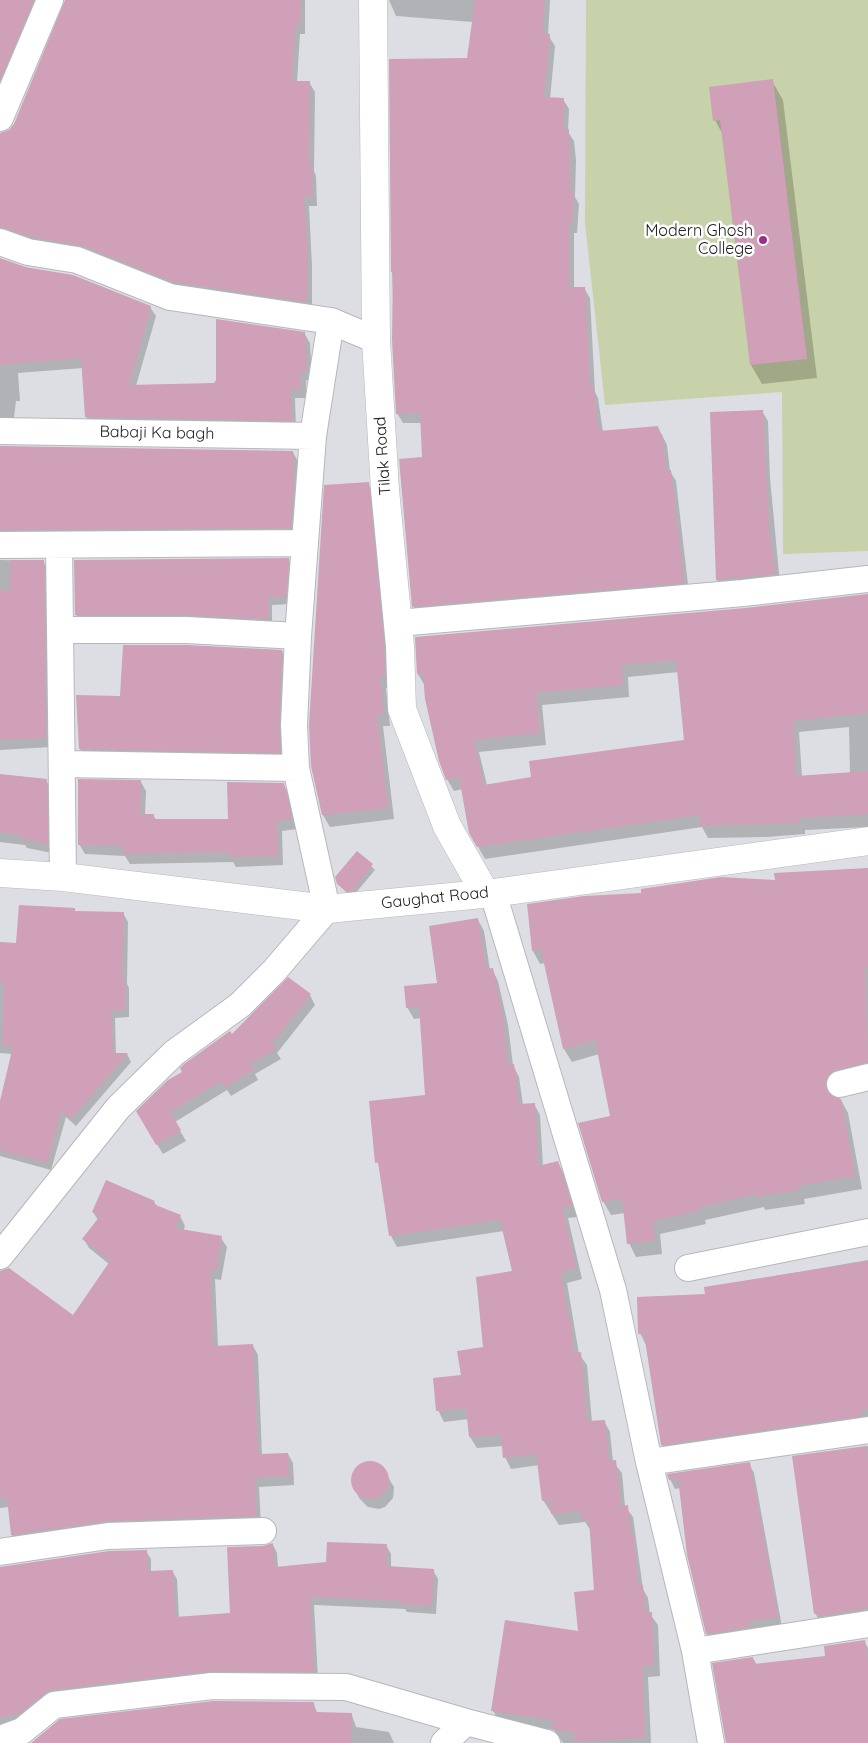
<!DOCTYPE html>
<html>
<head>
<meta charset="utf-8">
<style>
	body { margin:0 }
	canvas { display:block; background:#dddee3 }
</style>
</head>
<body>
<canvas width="868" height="1743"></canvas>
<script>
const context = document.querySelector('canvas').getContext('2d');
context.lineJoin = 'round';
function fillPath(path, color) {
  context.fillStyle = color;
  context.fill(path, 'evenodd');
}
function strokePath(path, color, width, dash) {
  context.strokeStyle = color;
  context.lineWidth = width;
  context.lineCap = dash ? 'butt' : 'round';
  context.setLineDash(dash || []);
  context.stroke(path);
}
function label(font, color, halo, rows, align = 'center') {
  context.font = font + ' Quicksand,sans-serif';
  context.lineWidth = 5;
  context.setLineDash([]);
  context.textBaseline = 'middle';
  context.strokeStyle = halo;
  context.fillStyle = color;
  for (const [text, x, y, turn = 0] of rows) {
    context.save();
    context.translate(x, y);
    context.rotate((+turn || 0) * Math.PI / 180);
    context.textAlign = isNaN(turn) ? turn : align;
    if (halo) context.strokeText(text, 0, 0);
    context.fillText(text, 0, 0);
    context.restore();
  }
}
fillPath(new Path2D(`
	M586,0h282v551l-85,3 -1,-162 -177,13 -20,-182z`), '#c8d2aa');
fillPath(new Path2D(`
	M0,0h45l-45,101z
	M66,0h239v34h-5l-3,48h12l6,10 -1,79 2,5 1,30h-8l3,60v45l-132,-19 -180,-54v-104l9,-3 6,-7z
	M389,0h161l-2,35 7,11 -5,53h13l6,10 -1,23 6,9 2,19 -1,37 4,7 -2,29h-3v55h10l6,10 5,94 3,6 5,34 55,-5 9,18 3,26 6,10 13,112 -270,23 -6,-10 10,-148 -2,-35h-18l-6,-10 -5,-141 -2,-212 78,-1 5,-37 -77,-6z
	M772,81l11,19 34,278 -55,6 -11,-19 -28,-230 -8,-15z
	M0,259l150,48 6,9 -20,70 79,-1 89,-52 6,10 2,37h-6v18h-11l1,32 -204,-3 -6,-10 -3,-49 -65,5 2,28h-4l-3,25 -13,1z
	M762,411l6,10 2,57 10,106 -57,6 -6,-10 -5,-167z
	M0,447l293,5 5,10 -2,75 -296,4z
	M368,484l7,12 17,192h-6l4,38h-7l11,93 -64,8 -7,-12 -11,-49 -2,-41 16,-239z
	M288,559l5,8 -3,37 -18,1v22l-191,-4 -5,-8z
	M0,560l43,1 6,10 2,176 -51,3z
	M868,595v232l-63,3v4l-39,3 -58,1 -6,-11 -217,32 -15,-27 -7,-43 -9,2 -7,-12 -22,-93 -7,-12 327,-65zM679,672l7,69 -154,37 -45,7 -8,-33 67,-7 -4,-40 87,-8 -1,-20zM849,727l1,47 -48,3 -3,-45z
	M282,651l5,10 -2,101 -200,-4 -5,-9 41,-52z
	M0,775l46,5 6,10v63l-25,-5 -2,-3 -25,-3z
	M141,782l5,9 -1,24h8l4,6 73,-1 53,-36 6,10 8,35 -15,2 1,34 -47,2 -3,-5 -103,2 -5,-8 -40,-2 -6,-10z
	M357,852l18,18 -21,25 -4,1 -12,-12z
	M868,869v208l-36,17v3l9,3 7,13 14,76 -58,10 1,5 -40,6 -1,-3 -59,13 1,4 -46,10 2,20 -26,3 -7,-14 -4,-30 -14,2 -8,-14 8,-84 -12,-63 -27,8 -8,-13 -19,-86 -5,1 -7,-13 109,-57 134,-12z
	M74,909l2,3 47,1 5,9 -1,62 2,4v29l-14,1 1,36h11l4,8 -55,64 -10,-9 -15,53 -51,-14v-50l12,-52 -12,-1v-109h17z
	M478,920l6,11 6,39 2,-1 6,12 10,44 5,40 6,12 4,28 11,-1 6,11 3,51 15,-4 6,12 13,43 -9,1 14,61 -15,4 12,71 8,11 5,57 12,-1 6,11 3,30 9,11 3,33 8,11 10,72 5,9 2,16 8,11 2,51 -12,1 3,66h-88l-9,-13 -55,-8 -6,-12 86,-77 16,-41 -4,-61 -6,-9 -26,3 -16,-25 -4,-35 -28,4 -6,-12 -2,-11 -26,2 -7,-11 -1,-18 -25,3 -6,-12 46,-62 29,-76 -9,-41 -107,16 -6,-11 -10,-67 -4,-7 49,-65 -5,-79 -7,1 -7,-12 31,-23z
	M310,995l5,10 -38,48 4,6 -26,15 3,6 -27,16 -4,-6 -52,32 11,19 -23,13 -26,-42 95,-76z
	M154,1202l3,4 23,10 5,10 -2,5 38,7 6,9 -6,33 -6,-1 3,68 35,-1 5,9 4,100 26,-1 5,9 1,22 -35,2 2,38 -243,19 -6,-9 -3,-28 -9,1v-236l73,45 36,-53 -20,-16 -5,-9 14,-19 -5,-8z
	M868,1260v167l-199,29 -7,-11 -16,-100 -6,-12 66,-38v-7z
	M868,1446v175l-46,4 -7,-12 -21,-156z
	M370,1462l11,4 13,21 -1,11 -8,9 -6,2 -11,-2 -9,-9 -7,-16 3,-12 4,-4z
	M749,1464l5,9 28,154 -69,16 -6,-9 -27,-146 -5,1 -5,-10z
	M273,1545l4,8 1,15 49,-5 59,-18 5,9v13l42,3 5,9 -2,35 -29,-2 -2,-3 -91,-4 4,73 -261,20 -57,37v-166l146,-18 5,8v13l21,-1 5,8 2,39 52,-4 33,-67z
	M864,1641l4,7v95h-142l27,-85 4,7 70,-8z
	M313,1703l5,11 34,1 4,12 33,5 5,11h-361z`), '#0003');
fillPath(new Path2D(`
	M0,0h34l-34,80z
	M65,0h236l-1,25h-5l-3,56h18l-1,84h3v32h-8l4,58 -1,47 -133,-20 -91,-36 -51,-9 -32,-10v-94l9,-3 5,-6z
	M475,0h70l-3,33 8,1 -6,63 20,1 -1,32 6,-1v20h1v43l4,1 -2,30h-3v64h16l5,100h3l6,44 59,-5 1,8h3l4,36h5l13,113 -272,24 -13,-148 23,-2 -2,-44 -24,1 -4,-75 1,-67h-2l-2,-213 78,-1z
	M773,79l34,280 -57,6 -30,-245 -7,1 -4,-34z
	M0,258l25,9 48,8 78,31 -22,79 85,-2 2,-3v-61l89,13 2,39h-6v18h-11l2,32 -207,-4 -4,-59 -81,7z
	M763,410l6,118 6,46 -59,6 -6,-168z
	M0,446l293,5 1,33 -3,44 -291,2z
	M369,482l15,165 1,29h-5l4,38h-7l11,94 -66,7 -11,-49 -2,-41 15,-240z
	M289,558l-3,39h-18v22l-82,-4h-111l-1,-55z
	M10,560h34l2,178 -46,2v-150l10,1z
	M868,594v119l-75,8 3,55 72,-5v43l-69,4v5l-99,3v-11l-223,32 -8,-14 -10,-56 -13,3 -7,-19 -14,-62 -2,-25h-6l-2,-37 330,-29zM676,660l8,80 -155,21 2,16 -47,8 -10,-45 66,-7 -4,-40 87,-8 -1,-20z
	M123,645h63l96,5 -3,74 1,29 -201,-4 -3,-54 44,1z
	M0,774l47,5 1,65 -11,-1v-2l-17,-2v-4l-20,-3z
	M78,779l63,1 -1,34h14v5h74l-1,-37 57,1 8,36 -15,2 1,35 -48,1 -1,-5 -106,2v-8l-45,-1z
	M357,851l16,13 -21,27h-6l-9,-7 -2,-7z
	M868,868v99h-3l3,95 -32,8 -7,4 -3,6 -1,7 4,7 12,5 14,77 -58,10 1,4 -42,7v-3l-57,13v4l-46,10 2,19 -28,4 -5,-45 -20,3 -24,-79 32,-7 -15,-76 -32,9 -22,-99 -9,1 -5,-47 57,-8 57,-3v-4l80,-12 54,3 -1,-7z
	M19,905l56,3v3l49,1 -2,66h3v32h-14l2,43h15l-57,66 -10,-8 -14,52 -47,-13v-49l13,-55h-11l2,-63h-4v-41l16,1z
	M478,918l8,51 7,-1 9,45 6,52 6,-1 5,40 16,-1 3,63 20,-5 14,45 -10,1 14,61 -15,4 7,45h2l4,36 7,-1 6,69 18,-1 4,41 7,-1 5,46 7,-1 3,31h3l4,50 5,-1 2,28 7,-1 2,53 -12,1 3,72 -71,4v-10l-22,-3 1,-9 -62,-9 14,-91 73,11 -4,-39 20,-2 -5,-70 -7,1 -1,-10 -30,3 -1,-14 -8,1 -6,-47 -33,4 -2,-23 -32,2 -3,-29 -30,3 -3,-33 28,-3 -4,-24 26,-4 -7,-70 36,-6 -12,-51 -111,16 -11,-74 -3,1 -6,-62 56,-6 -6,-89 -13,2 -2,-22 33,-3 -8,-57z
	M288,977l23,17 -39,49 4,6 -26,15 4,6 -29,17 -4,-6 -51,31 11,18 -25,15 -20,-34 32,-31 14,-8 -2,-4 4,-4 46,-33 2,3z
	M106,1180l49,21 -2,3 28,11 -6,13 47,8 -6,35 -6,-1 3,76 40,-2 5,110 30,-1 1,23 -34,2 1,38 -149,5 -96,14 -4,-37h-7v-227l9,-3 64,47 37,-54 -28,-22 18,-23 -8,-4z
	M868,1261v148l-7,1 1,6 -201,29 -17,-112 -6,1 -1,-37 68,-3 -1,-7z
	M866,1446l2,16v146l-48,8 -1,-3 -5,1 -22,-158z
	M351 1480a19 19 0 1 1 38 0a19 19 0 1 1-38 0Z
	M750,1462l28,156 -29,3v6l-43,7 -19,-79 -9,-77 -9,2 -2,-6z
	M327,1542l60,2 -1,22 48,3 -2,37 -31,-2v-3l-91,-4 4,72 -2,3 -102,-1 -158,19 -7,3 -26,21 -19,3v-150l109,-16 38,-1 1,21 25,-1 2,47 55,-4 -3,-66 36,-1 10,-3 2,24 51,-5z
	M865,1640l3,23v80h-142l-14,-80 41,-6 1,7 71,-8 -1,-10z
	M213,1701l101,1 1,10 37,1 -1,30h-320l29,-24z`), '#d09fb8');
const street = new Path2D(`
	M0,118l50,-118
	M0,242l28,10 49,8 93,37 161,24 45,19
	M0,431l313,5
	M0,545l304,-2
	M59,545l4,332
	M398,623l345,-30 125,-14
	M60,630h126l112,6
	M63,764l233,4
	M493,893l120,397 36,172 46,189 16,92
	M840,1084l28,-7
	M0,1256l118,-148 56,-55 66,-48 34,-34 53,-62 -31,-141 -2,-43 4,-89 15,-200 18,-115
	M688,1268l180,-36
	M649,1462l219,-32
	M0,1552l108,-16 155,-5
	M695,1651l173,-27
	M466,1722l81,21
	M0,1739l22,-8 32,-26 158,-19 134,1 120,35 -22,21`);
const secondary = new Path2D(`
	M373,0l3,340 9,150 15,156 2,63 45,117 38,67
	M0,873l63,4 264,32 166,-16 375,-52`);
strokePath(street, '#b6b7bc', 28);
strokePath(secondary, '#b6b7bc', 29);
strokePath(street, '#fff', 26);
strokePath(secondary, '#fff', 28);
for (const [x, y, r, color] of [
	[763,240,5,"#9a2d8e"]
]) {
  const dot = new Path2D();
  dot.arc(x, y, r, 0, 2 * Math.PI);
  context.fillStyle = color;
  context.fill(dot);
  strokePath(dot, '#fff', 2);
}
label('16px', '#212123', '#fff', [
	["Modern Ghosh",753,231],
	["College",753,249]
], 'right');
label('16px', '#212123', '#fff', [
	["Babaji Ka bagh",157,433,1],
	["Tilak Road",383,456,-94],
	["Gaughat Road",435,898,-6]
]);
</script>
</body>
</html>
